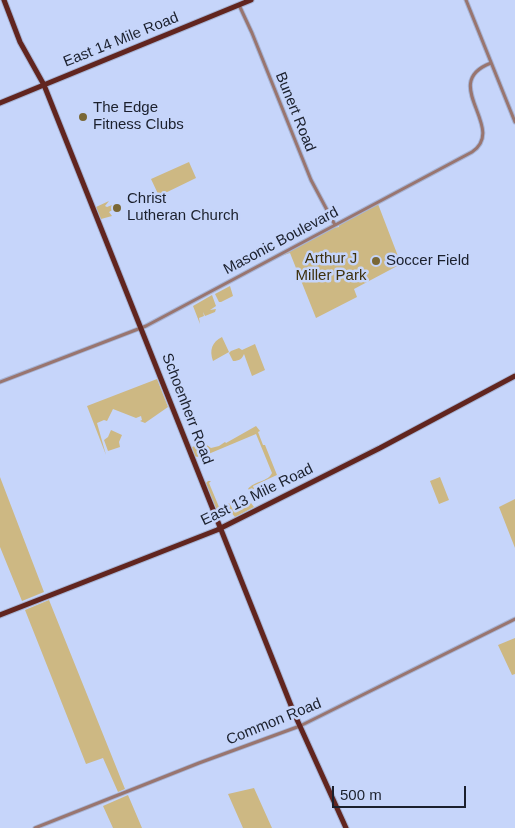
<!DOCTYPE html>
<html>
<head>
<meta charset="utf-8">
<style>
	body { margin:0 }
	#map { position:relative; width:515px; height:828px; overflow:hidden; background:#c6d5fa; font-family:Helvetica,sans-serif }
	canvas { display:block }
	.scale { position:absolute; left:332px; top:786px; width:134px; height:22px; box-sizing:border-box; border:2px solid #1b202d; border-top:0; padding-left:6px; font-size:15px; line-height:18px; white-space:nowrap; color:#1b202d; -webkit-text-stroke:4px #c6d5fa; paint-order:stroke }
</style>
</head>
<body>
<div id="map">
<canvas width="515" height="828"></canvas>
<div class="scale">500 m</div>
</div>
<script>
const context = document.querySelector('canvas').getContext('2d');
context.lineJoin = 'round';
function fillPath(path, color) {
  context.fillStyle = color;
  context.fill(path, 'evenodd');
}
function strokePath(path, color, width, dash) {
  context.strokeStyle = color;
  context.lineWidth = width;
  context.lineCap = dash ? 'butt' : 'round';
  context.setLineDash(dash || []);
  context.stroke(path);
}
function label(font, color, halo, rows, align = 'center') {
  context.font = font + ' Helvetica,sans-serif';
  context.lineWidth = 5;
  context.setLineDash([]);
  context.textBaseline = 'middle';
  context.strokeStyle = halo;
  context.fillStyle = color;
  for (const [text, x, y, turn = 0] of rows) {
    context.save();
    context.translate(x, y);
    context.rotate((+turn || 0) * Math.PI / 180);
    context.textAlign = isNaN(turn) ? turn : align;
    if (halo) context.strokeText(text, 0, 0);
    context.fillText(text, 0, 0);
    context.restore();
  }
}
fillPath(new Path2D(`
	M189,162l7,16 -37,18 -8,-17z
	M109,201l-4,5 2,1 5,-2 2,4 -5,3 3,4 -11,3 -5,-12z
	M378,204l23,60 -47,25 3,8 -41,21 -26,-65 -9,3 52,-28 6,-1v-2z
	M230,286l3,10 -12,6h-2l-4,-8z
	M212,295l4,11 -6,4 6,-1 -1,3 -5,2 -2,-4 2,4 -5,2 -2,-4 1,4 -5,2 1,6 -7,-18z
	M222,337l7,15 -16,9c-4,-11 -1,-19 9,-24z
	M255,344l10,26 -13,6 -8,-22c-2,5 -5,7 -11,7l-4,-8 2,-2 8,-3 3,2z
	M157,379l11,28 -23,16 -5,-2 2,-1 -1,-4 -5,2 -23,-9 -6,12 -3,-1 -7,3 9,32 -19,-49z
	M256,426l4,5 -2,1 5,13h2l12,30 -24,11 1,3 -5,1 -1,-1c6,-8 20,-7 24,-16l-16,-39 -50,21 -9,2 -2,-1 -3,-9 12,-4 7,5 8,-2 6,-4 1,1z
	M111,430l11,5 -3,7 1,5 -12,4 -4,-11 4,-3z
	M0,477l44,115 -22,9 -22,-54z
	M440,477l9,23 -10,4 -9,-23z
	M208,481h3l-2,2 10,24 10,-4 5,8 16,-7 1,-1 3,4 -19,10 -5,-6 -6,-2 -7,2 -11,-28z
	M515,499v49l-16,-41z
	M49,600l76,189 -7,3 -15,-34 -17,6 -61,-154z
	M515,638v36l-3,1 -14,-30z
	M254,788l18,40h-29l-15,-34z
	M128,795l14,33h-29l-10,-22z`), '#cdb883');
const minor = new Path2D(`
	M466,0l49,122
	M239,5l13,28 59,147 24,45
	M0,382l146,-56 326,-174c36,-24 -34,-69 19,-89
	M35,828l164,-65 101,-37 215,-107`);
const major = new Path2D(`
	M4,0l16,42 24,43 250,628 52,115
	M0,103l251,-103
	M0,615l217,-85 163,-82 135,-72`);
strokePath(minor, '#a7b4d5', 5);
strokePath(major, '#a7b4d5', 7);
strokePath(minor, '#99756f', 3);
strokePath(major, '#61251f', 5);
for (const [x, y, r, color] of [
	[83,117,5,"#7a6735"],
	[117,208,5,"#7a6735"],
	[376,261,5,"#7a6735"]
]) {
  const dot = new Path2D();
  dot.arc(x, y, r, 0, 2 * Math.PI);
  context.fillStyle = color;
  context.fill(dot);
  strokePath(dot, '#c6d5fa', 2);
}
label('15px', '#1b202d', '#c6d5fa', [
	["East 14 Mile Road",121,40,-22],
	["Bunert Road",295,112,68],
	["Masonic Boulevard",281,241,-28],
	["Schoenherr Road",187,409,69],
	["East 13 Mile Road",257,495,-26],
	["Common Road",274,722,-22]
]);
label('15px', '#1b202d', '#c6d5fa', [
	["The Edge",93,108],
	["Fitness Clubs",93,125],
	["Christ",127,199],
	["Lutheran Church",127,216],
	["Soccer Field",386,261]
], 'left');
label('15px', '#3d300d', '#c6d5fa', [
	["Arthur J",331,259],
	["Miller Park",331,276]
]);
</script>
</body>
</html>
